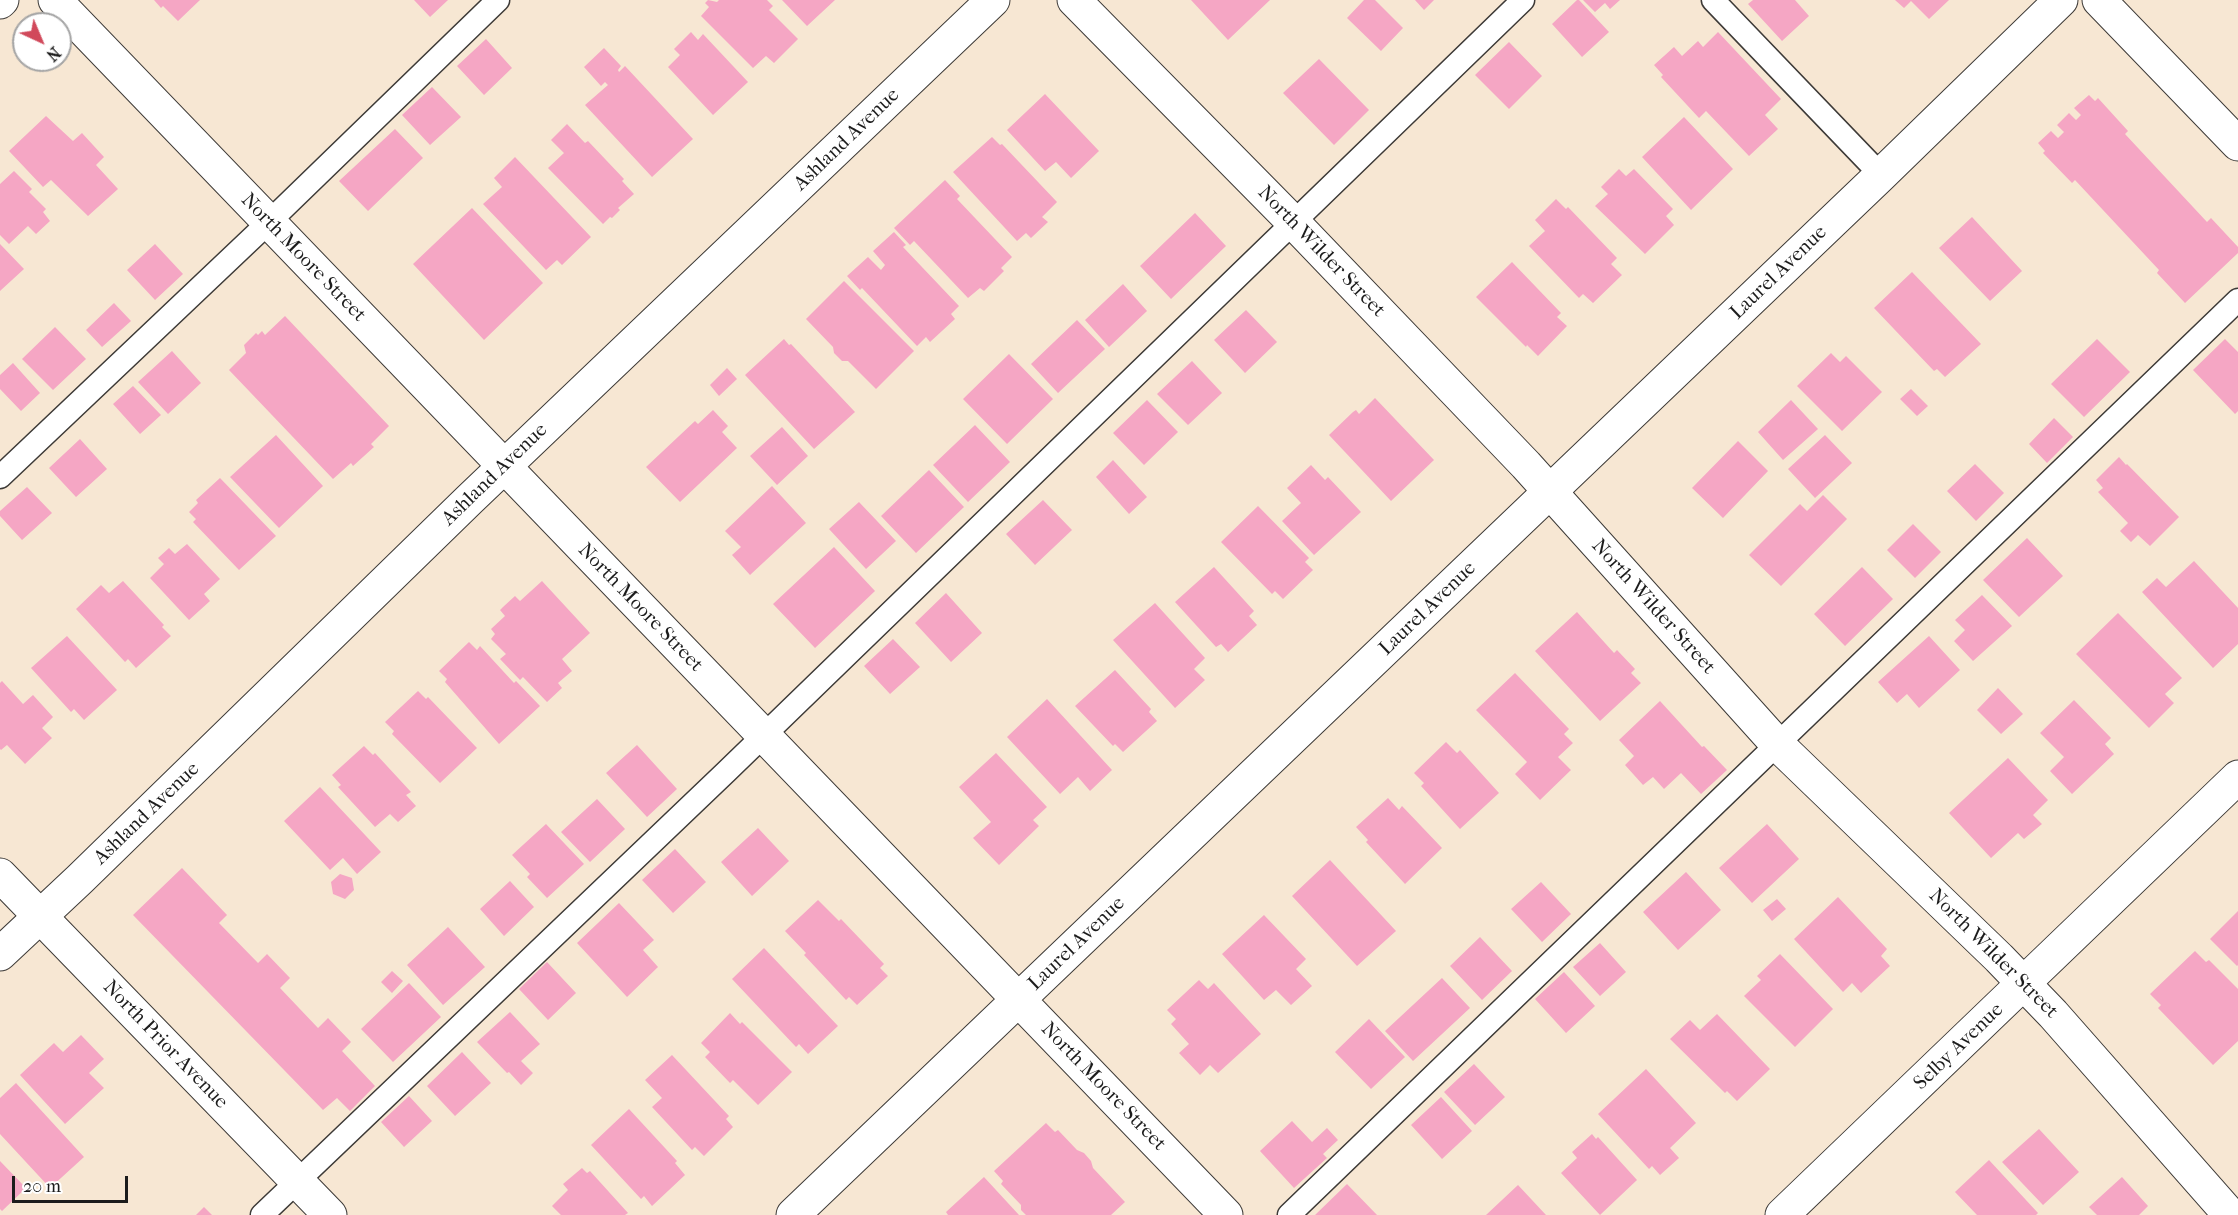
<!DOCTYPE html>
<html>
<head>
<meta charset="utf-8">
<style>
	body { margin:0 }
	#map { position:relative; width:2238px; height:1215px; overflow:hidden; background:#f7e7d3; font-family:"IM FELL French Canon",serif }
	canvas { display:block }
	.north { position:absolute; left:12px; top:12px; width:60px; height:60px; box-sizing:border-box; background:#fff; border:2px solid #a4a4a4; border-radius:50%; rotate:136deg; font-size:16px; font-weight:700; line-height:24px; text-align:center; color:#1c1c1c }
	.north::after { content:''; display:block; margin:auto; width:21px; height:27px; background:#d1495b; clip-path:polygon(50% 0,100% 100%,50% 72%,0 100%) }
	.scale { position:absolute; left:12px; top:1176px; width:116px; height:27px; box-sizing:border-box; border:3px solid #1c1c1c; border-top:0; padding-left:8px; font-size:18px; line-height:21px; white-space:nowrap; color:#1c1c1c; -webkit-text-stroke:4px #fff; paint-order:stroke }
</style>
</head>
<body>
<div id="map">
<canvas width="2238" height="1215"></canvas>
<div class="north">N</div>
<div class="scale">20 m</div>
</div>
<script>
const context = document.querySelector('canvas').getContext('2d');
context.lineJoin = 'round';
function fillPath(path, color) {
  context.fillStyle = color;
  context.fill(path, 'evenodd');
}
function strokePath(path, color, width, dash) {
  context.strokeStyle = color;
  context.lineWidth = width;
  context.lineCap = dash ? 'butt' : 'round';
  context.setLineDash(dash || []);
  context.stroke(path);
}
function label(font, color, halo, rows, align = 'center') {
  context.font = font + ' "IM FELL French Canon",serif';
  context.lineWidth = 4.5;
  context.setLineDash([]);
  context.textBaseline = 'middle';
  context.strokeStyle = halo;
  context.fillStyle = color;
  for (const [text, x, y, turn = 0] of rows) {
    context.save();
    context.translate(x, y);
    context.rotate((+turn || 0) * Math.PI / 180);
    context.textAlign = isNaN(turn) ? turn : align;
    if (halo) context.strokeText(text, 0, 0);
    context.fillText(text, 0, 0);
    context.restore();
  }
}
fillPath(new Path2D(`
	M154,0h46l-22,21 -15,-15 -2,2z
	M414,0h34l-18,17z
	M708,0l9,2 2,-2h48l6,6 -4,4 29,29 -24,24 -8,-7 -13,12 -52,-52 8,-9 -4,-4z
	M782,0h53l-28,26z
	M1191,0h79l-42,40z
	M1364,0h11l28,28 -22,23 -34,-33z
	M1415,0h19l-10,10z
	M1577,0h2l30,32 -27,25 -30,-33z
	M1583,0h37l-10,9 -5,-6 -10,9z
	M1753,0h42l14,16 -27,25 -34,-37z
	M1895,0h54l-20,19 -18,-18 -7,7z
	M691,32l7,8 5,-6 45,48 -35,33 -45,-48 12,-12 -6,-6z
	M1718,32l63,67 -16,16 13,14 -29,27 -43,-45 -7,7 -38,-41 2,-2 -9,-10 20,-18 8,9 16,-15 5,6z
	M486,39l26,29 -28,27 -27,-29z
	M1509,42l33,34 -33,33 -34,-34z
	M604,48l17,18 -3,4 1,2 6,-6 68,73 -41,38 -67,-72 23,-20 -3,-3 -4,4 -17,-19z
	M1319,59l50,51 -35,35 -51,-52z
	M432,87l29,30 -31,28 -28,-30z
	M1045,94l54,57 -28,27 -15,-16 -11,9 -38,-41z
	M2089,95l6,6 3,-3 30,33 -3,3 82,88 4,-4 27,29v6l-53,50 -28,-30 2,-3 -84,-90 -3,3 -29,-30 2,-2 -7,-8 13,-12 7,7 6,-6 -7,-7 12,-12 7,7 5,-5 -7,-7z
	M46,116l27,25 9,-8 22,24 -8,8 22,24 -30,27 -37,-36 -8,7 -34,-36z
	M1684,117l49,52 -42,41 -49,-53z
	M567,124l18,19 3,-2 36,38 -2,2 12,13 -16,14 2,2 -8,8 -2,-1 -7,7 -55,-56 16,-15 -13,-13z
	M395,129l28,29 -55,53 -29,-30z
	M992,137l8,8 2,-1 55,58 -15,15 6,5 -17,16 -5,-5 -9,8 -64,-69z
	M515,157l76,80 -29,28 -5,-5 -11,10 -63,-66 19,-17 -8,-9z
	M1619,169l7,7 8,-7 39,40 -7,7 8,9 -29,29 -50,-48 13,-12 -7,-7z
	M14,171l18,18 -3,3 17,17 -3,3 7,9 -14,13 -8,-8 -19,18 -9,-9v-51z
	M945,180l15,16 -3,3 55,58 -11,11 3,3 -20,20 -4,-3 -12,10 -54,-57 -4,4 -16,-17z
	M1556,199l10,10 2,-2 49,51 -6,6 11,11 -29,28 -10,-9 -4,4 -50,-52 16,-15 -10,-11z
	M472,208l71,75 -59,57 -71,-76z
	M1195,213l31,33 -55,53 -31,-33z
	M1972,217l50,54 -32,30 -51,-53z
	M894,232l12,13 -3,2 56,59 -8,8 4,5 -25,23 -4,-5 -9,9 -55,-58 -2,2 -13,-14 21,-19 13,13 4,-5 -12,-14z
	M0,244l24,25 -24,22z
	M155,244l28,30 -28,26 -28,-30z
	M1512,262l49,51 -4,4 10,9 -29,30 -11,-11 -1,2 -50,-50z
	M1912,272l69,72 -36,33 -8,-8 -3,2 -60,-63z
	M844,281l70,70 -38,38 -28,-28h-6l-8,-8 -1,-6 -27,-28z
	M1123,284l24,27 -38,36 -24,-27z
	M114,303l17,18 -29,26 -16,-17z
	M1246,310l31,32 -32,31 -31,-33z
	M285,316l104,110 -18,18 3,3 -21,19 -2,-3 -18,16 -104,-109 17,-17 -2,-8 12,-12 2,2 4,-4 3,4z
	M1077,320l28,29 -47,44 -27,-29z
	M55,327l31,32 -33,31 -31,-31z
	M784,339l5,6 2,-1 64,68 -41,37 -69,-74z
	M2097,339l33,33 -46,45 -33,-33z
	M2225,339l13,13v59l-3,3 -42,-44z
	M172,351l29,32 -33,31 -30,-32z
	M1831,353l9,9 6,-6 36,36 -40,39 -45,-45z
	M1009,354l44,45 -46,45 -44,-45z
	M1192,361l30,32 -34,32 -31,-31z
	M13,363l27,30 -19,18 -21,-22v-14z
	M727,368l10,11 -18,17 -9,-11z
	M133,386l28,29 -21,19 -27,-30z
	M1911,389l17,17 -11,10 -17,-17z
	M1375,398l59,62 -43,41 -62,-66 24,-23 3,-2 3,4z
	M1147,400l31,32 -34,33 -31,-32z
	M1791,400l27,29 -35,31 -25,-28z
	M713,410l15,16 -6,6 15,16 -57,54 -34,-35 49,-46 3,3z
	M2054,418l19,19 -26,26 -18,-19z
	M975,425l35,37 -42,40 -35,-37z
	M782,427l26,29 -31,29 -27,-29z
	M276,435l47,51 -44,42 -49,-51z
	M1825,435l27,28 -37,35 -27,-29z
	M80,439l27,30 -31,28 -27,-29z
	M1738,441l30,30 -45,47 -31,-30z
	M2119,457l7,8 1,-1 52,53 -29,29 -12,-11 -7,7 -11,-11 8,-8 -30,-31 5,-4 -7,-8z
	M1113,460l34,37 -18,17 -33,-37z
	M1975,464l29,29 -28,28 -29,-30z
	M1311,465l14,15 3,-3 33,35 -47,43 -32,-34 19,-18 -14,-15z
	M929,470l35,37 -48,46 -35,-37z
	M220,478l56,58 -37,34 -46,-48 3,-3 -7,-7 9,-9 -2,-3z
	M772,486l34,37 -56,52 -18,-20 9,-8 -16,-16z
	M27,487l25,26 -30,27 -22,-24v-5z
	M1823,495l24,24 -66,67 -32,-31 51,-51 7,7z
	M1043,500l29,30 -37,35 -29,-31z
	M859,502l37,39 -30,28 -37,-40z
	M1258,506l51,52 -4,4 8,8 -30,29 -8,-8 -3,3 -51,-52z
	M1913,524l28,28 -26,26 -28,-28z
	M2027,538l36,38 -44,41 -36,-37z
	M187,544l33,35 -16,15 6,7 -21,19 -39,-42 14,-14 -6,-6 11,-10 6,6z
	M834,547l41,44 -60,57 -42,-44z
	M2194,561l44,47v36l-25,24 -71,-76 15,-14 9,9z
	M1214,567l40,44 -5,5 8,9 -29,27 -7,-8 -5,3 -41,-45z
	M1862,567l31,32 -48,47 -31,-32z
	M123,581l41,44 -2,2 9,9 -35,32 -8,-9 -3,3 -49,-53 25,-24 8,8z
	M542,581l48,52 -28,26 10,12 -14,12 4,5 -15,14 -24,-25 -3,3 -20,-21 6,-5 -15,-15 4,-5 -4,-5 14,-13 -5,-6 3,-3 12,-11 5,5z
	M946,593l36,40 -31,29 -36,-39z
	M1982,595l30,31 -39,35 -19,-20 11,-11 -10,-10z
	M1155,603l50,55 -11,11 11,11 -30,28 -62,-68z
	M1577,612l37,41 3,-3 18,19 -4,4 10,10 -41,38 -65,-70z
	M2118,613l64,65 -17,16 9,9 -25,25 -73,-74z
	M67,636l50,54 -33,30 -10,-11 -3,3 -40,-44z
	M1929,636l31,34 -41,38 -12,-14 -10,9 -19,-21z
	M893,639l27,28 -30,27 -26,-28z
	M469,642l8,8 3,-4 34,37 2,-2 24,25 -41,38 -54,-62 2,-3 -8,-8z
	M1115,670l36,39 -2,3 8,9 -34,31 -8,-8 -2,2 -38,-40z
	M1515,673l54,56 -5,5 9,9 -15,14 13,13 -31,30 -25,-26 12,-12 -51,-52z
	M2,681l21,23 10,-9 20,22 -11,11 10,10 -27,26 -18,-19 -6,5 -1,-1v-66z
	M1998,688l25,26 -22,20 -24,-24z
	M418,691l8,8 2,-2 49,51 -37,35 -48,-49 2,-3 -9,-9z
	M1047,699l65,71 -22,21 -12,-14 -18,17 -53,-57z
	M2074,700l37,38 -6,6 9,10 -42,40 -22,-23 14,-14 -24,-24z
	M1660,701l42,46 2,-1 23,24 -26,24 -20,-21 -17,16 -11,-12 -10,8 -18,-20 9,-9 -15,-16z
	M1446,742l11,11 3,-3 39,43 -39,36 -39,-43 3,-3 -10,-10z
	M637,745l40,44 -30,28 -41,-44z
	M364,746l9,9 2,-2 36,39 -5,3 10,11 -18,16 -8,-8 -15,13 -37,-40 3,-2 -9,-10z
	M996,753l51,54 -14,13 6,6 -40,39 -26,-27 18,-16 -32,-35z
	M2008,758l40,42 -15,15 9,9 -18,15 -6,-6 -27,25 -42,-45z
	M320,787l61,65 -24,22 -14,-16 -13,12 -46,-49z
	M1388,798l11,12 3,-4 40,42 -37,36 -39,-42 2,-2 -12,-13z
	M597,799l28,30 -35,33 -29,-30z
	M546,824l38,40 -37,34 -20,-21 3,-3 -18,-19z
	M1767,824l32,35 -47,44 -33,-35z
	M758,828l31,33 -37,35 -31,-34z
	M675,849l31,33 -33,31 -31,-33z
	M1330,860l66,71 -39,35 -65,-70z
	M182,868l45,47 -8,8 39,40 9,-9 23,24 -10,10 38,40 10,-10 23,24 -9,9 33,35 -25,25 -13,-13 -14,12 -190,-195z
	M1686,872l35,38 -43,40 -35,-38z
	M340,874l12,4 2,12 -9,9 -12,-5 -2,-12z
	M510,881l24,26 -30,29 -24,-27z
	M1541,882l30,32 -29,28 -31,-33z
	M1838,897l49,52 -6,7 9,10 -29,27 -9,-10 -9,9 -49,-53z
	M1777,899l9,10 -14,12 -9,-11z
	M818,900l21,21 2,-2 43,45 -4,4 8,8 -31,29 -8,-8 -3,3 -42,-45 2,-2 -21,-22z
	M619,903l35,37 -11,10 15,17 -31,30 -50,-54z
	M2238,911v54l-1,1 -27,-27z
	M1264,915l42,44 -10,10 16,17 -21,19 -15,-15 -12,10 -42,-46z
	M448,927l37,40 -42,38 -36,-40z
	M1480,937l32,34 -30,29 -32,-34z
	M1600,943l26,29 -26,24 -27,-29z
	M764,948l74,78 -30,28 -9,-10 -3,3 -64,-68z
	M2195,951l11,11 3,-2 29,29v52l-25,24 -55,-57 3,-3 -11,-11z
	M1780,954l53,55 -38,38 -51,-51 17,-16 -4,-4z
	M547,962l29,31 -28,27 -29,-31z
	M392,971l11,10 -11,12 -11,-11z
	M1564,972l31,34 -29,27 -31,-34z
	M1442,978l28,30 -57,53 -28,-30z
	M1199,980l9,9 6,-6 47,51 -43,39 -8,-8 -10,10 -21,-22 10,-9 -18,-20 5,-5 -9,-9z
	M409,983l32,34 -48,45 -32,-33z
	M510,1012l30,32 -19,17 12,12 -12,12 -12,-13 -2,1 -30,-31z
	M730,1013l10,11 2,-2 50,50 -34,33 -25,-25 -3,3 -25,-26 5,-5 -9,-9z
	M1717,1014l53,55 -33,32 -10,-10 -2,2 -55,-54 20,-19 10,10z
	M1369,1019l36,38 -34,32 -36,-37z
	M81,1035l23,24 -15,14 15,15 -39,36 -45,-49 34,-32 9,9z
	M462,1052l29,31 -36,33 -28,-30z
	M672,1055l57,61 -3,3 7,8 -29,29 -9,-9 -3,3 -40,-43 10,-9 -17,-18z
	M1474,1064l31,33 -30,28 -31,-33z
	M1646,1069l50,54 -26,25 9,10 -19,17 -8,-9 -3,3 -51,-55z
	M16,1083l68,74 -34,31 -50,-54v-36z
	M409,1096l23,25 -28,26 -23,-25z
	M1441,1097l31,34 -30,28 -31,-34z
	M629,1109l48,52 -2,2 10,12 -33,31 -8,-10 -3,3 -50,-54z
	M1292,1121l20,21 15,-14 11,12 -15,14 4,4 -33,30 -34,-37z
	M1046,1123l9,9 3,-2 19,20 7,3 7,8 2,7 32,34 -14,13h-85l-5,-5v-5l-20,-21 2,-3 -9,-10z
	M2039,1129l40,43 -36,33 -41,-43z
	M1592,1134l4,5 2,-2 39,43 -37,35 -39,-42 16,-15 -5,-6z
	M1989,1160l49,53 -2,2h-59l-22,-23z
	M0,1161l26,27 -24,23 -2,-2z
	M582,1168l5,5 3,-2 38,42 -3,2h-64l-9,-9 16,-16 -5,-6z
	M984,1177l35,38h-71l-2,-3z
	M2122,1177l26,29 -9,9h-42l-8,-8z
	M1347,1184l30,31h-62z
	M1518,1185l28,30h-60z
	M204,1207l8,8h-16z`), '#f5a6c4');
const service = new Path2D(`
	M1713,0l168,175
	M0,477l269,-255 229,-222
	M262,1215l464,-443 797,-772
	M1289,1215l949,-915`);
const minor = new Path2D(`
	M55,0l1171,1215
	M1074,0l219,222 233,243 250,278 223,215 54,56 177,201
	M0,2l2,-2
	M0,954l80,-75 389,-379 524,-500
	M793,1215l1088,-1040 180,-175
	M1782,1215l456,-438`);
const tertiary = new Path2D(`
	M2099,0l139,144
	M0,875l330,340`);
strokePath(service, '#3d3a37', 25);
strokePath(minor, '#3d3a37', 35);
strokePath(tertiary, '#3d3a37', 35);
strokePath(service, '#fff', 22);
strokePath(minor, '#fff', 33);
strokePath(tertiary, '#fff', 33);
label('20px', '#1c1c1c', '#fff', [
	["Ashland Avenue",847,140,-44],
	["North Wilder Street",1321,252,46],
	["North Moore Street",303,258,46],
	["Laurel Avenue",1779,273,-44],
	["Ashland Avenue",495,475,-44],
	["North Wilder Street",1653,607,48],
	["North Moore Street",640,608,46],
	["Laurel Avenue",1428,609,-44],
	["Ashland Avenue",147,814,-44],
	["Laurel Avenue",1077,944,-44],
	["North Wilder Street",1993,954,45],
	["North Prior Avenue",165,1045,46],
	["Selby Avenue",1959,1047,-44],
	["North Moore Street",1103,1087,46]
]);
</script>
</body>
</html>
